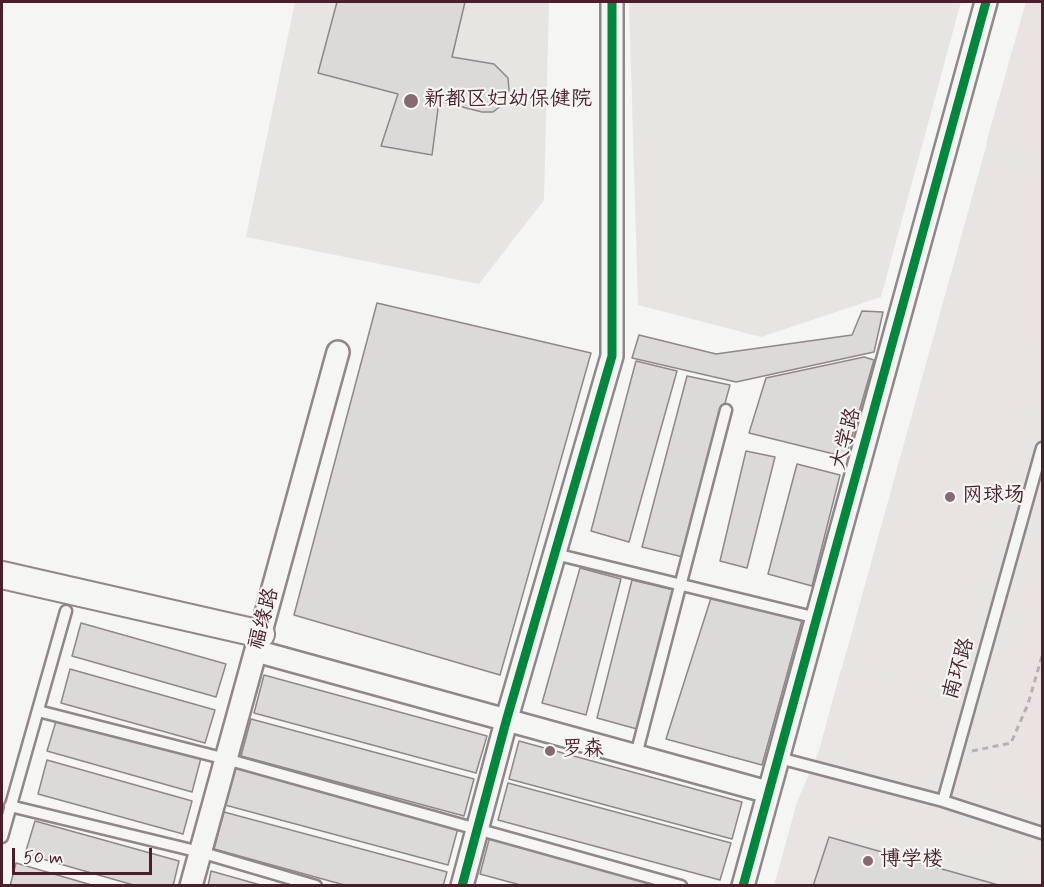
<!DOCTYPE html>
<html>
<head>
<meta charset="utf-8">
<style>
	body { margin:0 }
	#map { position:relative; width:1044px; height:887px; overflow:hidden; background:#f5f5f3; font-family:Mynerve,sans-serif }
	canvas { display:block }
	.frame { position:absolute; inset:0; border:3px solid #4a1f2b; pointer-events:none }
	.scale { position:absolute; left:12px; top:848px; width:140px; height:27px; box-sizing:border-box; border:3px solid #4a1f2b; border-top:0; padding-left:8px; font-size:18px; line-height:21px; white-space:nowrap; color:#4a1f2b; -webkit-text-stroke:4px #f6f6f2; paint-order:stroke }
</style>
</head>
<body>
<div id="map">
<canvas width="1044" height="887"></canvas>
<div class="frame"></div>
<div class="scale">50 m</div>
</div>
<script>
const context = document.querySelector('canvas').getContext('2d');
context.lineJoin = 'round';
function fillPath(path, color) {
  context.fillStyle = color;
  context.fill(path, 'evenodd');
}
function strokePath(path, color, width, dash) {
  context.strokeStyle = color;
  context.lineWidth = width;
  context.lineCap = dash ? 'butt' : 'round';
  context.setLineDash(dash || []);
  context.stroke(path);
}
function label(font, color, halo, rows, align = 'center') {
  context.font = font + ' Mynerve,"LXGW WenKai TC",sans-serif';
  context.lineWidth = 4.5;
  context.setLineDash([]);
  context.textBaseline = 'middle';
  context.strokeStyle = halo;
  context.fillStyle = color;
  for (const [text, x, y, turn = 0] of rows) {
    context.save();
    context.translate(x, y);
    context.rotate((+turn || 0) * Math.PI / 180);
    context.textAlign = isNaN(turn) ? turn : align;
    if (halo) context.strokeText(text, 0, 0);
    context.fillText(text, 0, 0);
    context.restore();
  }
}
fillPath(new Path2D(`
	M295,2h254l-5,198 -65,84 -233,-47z
	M629,2h332l-80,295 -120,40 -123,-32z
	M1026,2h16v883l-268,1 23,-84 22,-51z`), '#e7e5e2');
fillPath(new Path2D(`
	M1026,2h16v155l-56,-14z
	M989,163l53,14v151l-99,364 -83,-27z
	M1042,517v291l-63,-25 4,-27z
	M841,669l118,35 -16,56 -10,16 -19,3 -95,-28z
	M816,761l168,77 -8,14 -141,-33 -22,66 -39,1z
	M1014,850l28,8v27h-8l-24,-25z`), '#e8e4e2');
const building = new Path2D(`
	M337,2h128l-13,55 42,7 14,14 1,12 -7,15 -9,7h-11l-43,-11 -7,54 -51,-9 17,-52 -80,-21z
	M377,303l214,50 -91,322 -206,-60z
	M862,311l21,1 -9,40 -138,30 -104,-24 7,-23 77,19 136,-19z
	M864,357l10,3 -28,97 -97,-24 17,-55z
	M636,361l41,10 -48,171 -38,-11z
	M687,376l43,9 -47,172 -41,-10z
	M746,451l29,6 -28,111 -27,-7z
	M797,464l43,11 -28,111 -44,-12z
	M580,568l41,11 -35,136 -44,-12z
	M632,580l42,10 -37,139 -40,-11z
	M711,598l91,22 -40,145 -96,-26z
	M81,623l145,41 -10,33 -144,-41z
	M70,669l145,41 -10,33 -144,-40z
	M264,675l223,61 -11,37 -222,-60z
	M57,718l144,40 -9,34 -145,-41z
	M251,719l223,60 -10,37 -223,-60z
	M519,741l223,61 -10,37 -223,-60z
	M47,760l145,41 -9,33 -145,-40z
	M236,767l222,61 -10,37 -223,-60z
	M508,783l223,60 -11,37 -222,-60z
	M224,812l223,60 -4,14h-95l-134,-37z
	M35,821l144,40 -6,25h-36l-112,-32z
	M490,836l182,50h-148l-44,-12z
	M829,837l173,49h-189z
	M16,863l79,23h-85z
	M211,871l53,15h-56z`);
fillPath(building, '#dcdad9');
strokePath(building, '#8f8788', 1.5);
const service = new Path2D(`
	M1042,448l-99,353 99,32
	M555,554l262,64
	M38,711l188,48 455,127
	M636,755l90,-345
	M779,758l164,43
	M10,806l190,46 116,34
	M2,837l64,-226`);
const minor = new Path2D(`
	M256,651l512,141
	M191,886l147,-534
	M462,886l45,-168 105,-362v-354
	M743,886l243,-884`);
const tertiary = new Path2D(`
	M2,575l259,59`);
strokePath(service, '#8f8788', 15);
strokePath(minor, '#8f8788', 26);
strokePath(tertiary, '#8f8788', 30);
strokePath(new Path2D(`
	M972,751l39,-8 17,-39 14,-48`), '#b6b2b2', 3, [6, 4.5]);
strokePath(service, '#f5f5f3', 10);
strokePath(minor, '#f5f5f3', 21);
strokePath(tertiary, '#f5f5f3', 26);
strokePath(new Path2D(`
	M462,886l45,-168 105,-362v-354
	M743,886l243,-884`), '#00873e', 9);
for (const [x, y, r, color] of [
	[411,101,8,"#866a71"],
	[950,497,6,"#866a71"],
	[550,751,6,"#866a71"],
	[868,861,6,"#866a71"]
]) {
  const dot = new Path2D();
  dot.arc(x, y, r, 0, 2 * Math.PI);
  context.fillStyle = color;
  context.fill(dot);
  strokePath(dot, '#f6f6f2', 2);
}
label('21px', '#4a1f2b', '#f6f6f2', [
	["新都区妇幼保健院",424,101],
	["网球场",962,497],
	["罗森",562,751],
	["博学楼",880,861]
], 'left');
label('21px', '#4a1f2b', '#f6f6f2', [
	["大学路",847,439,-75],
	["福缘路",265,619,-75],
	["南环路",960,669,-74]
]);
</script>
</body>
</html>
